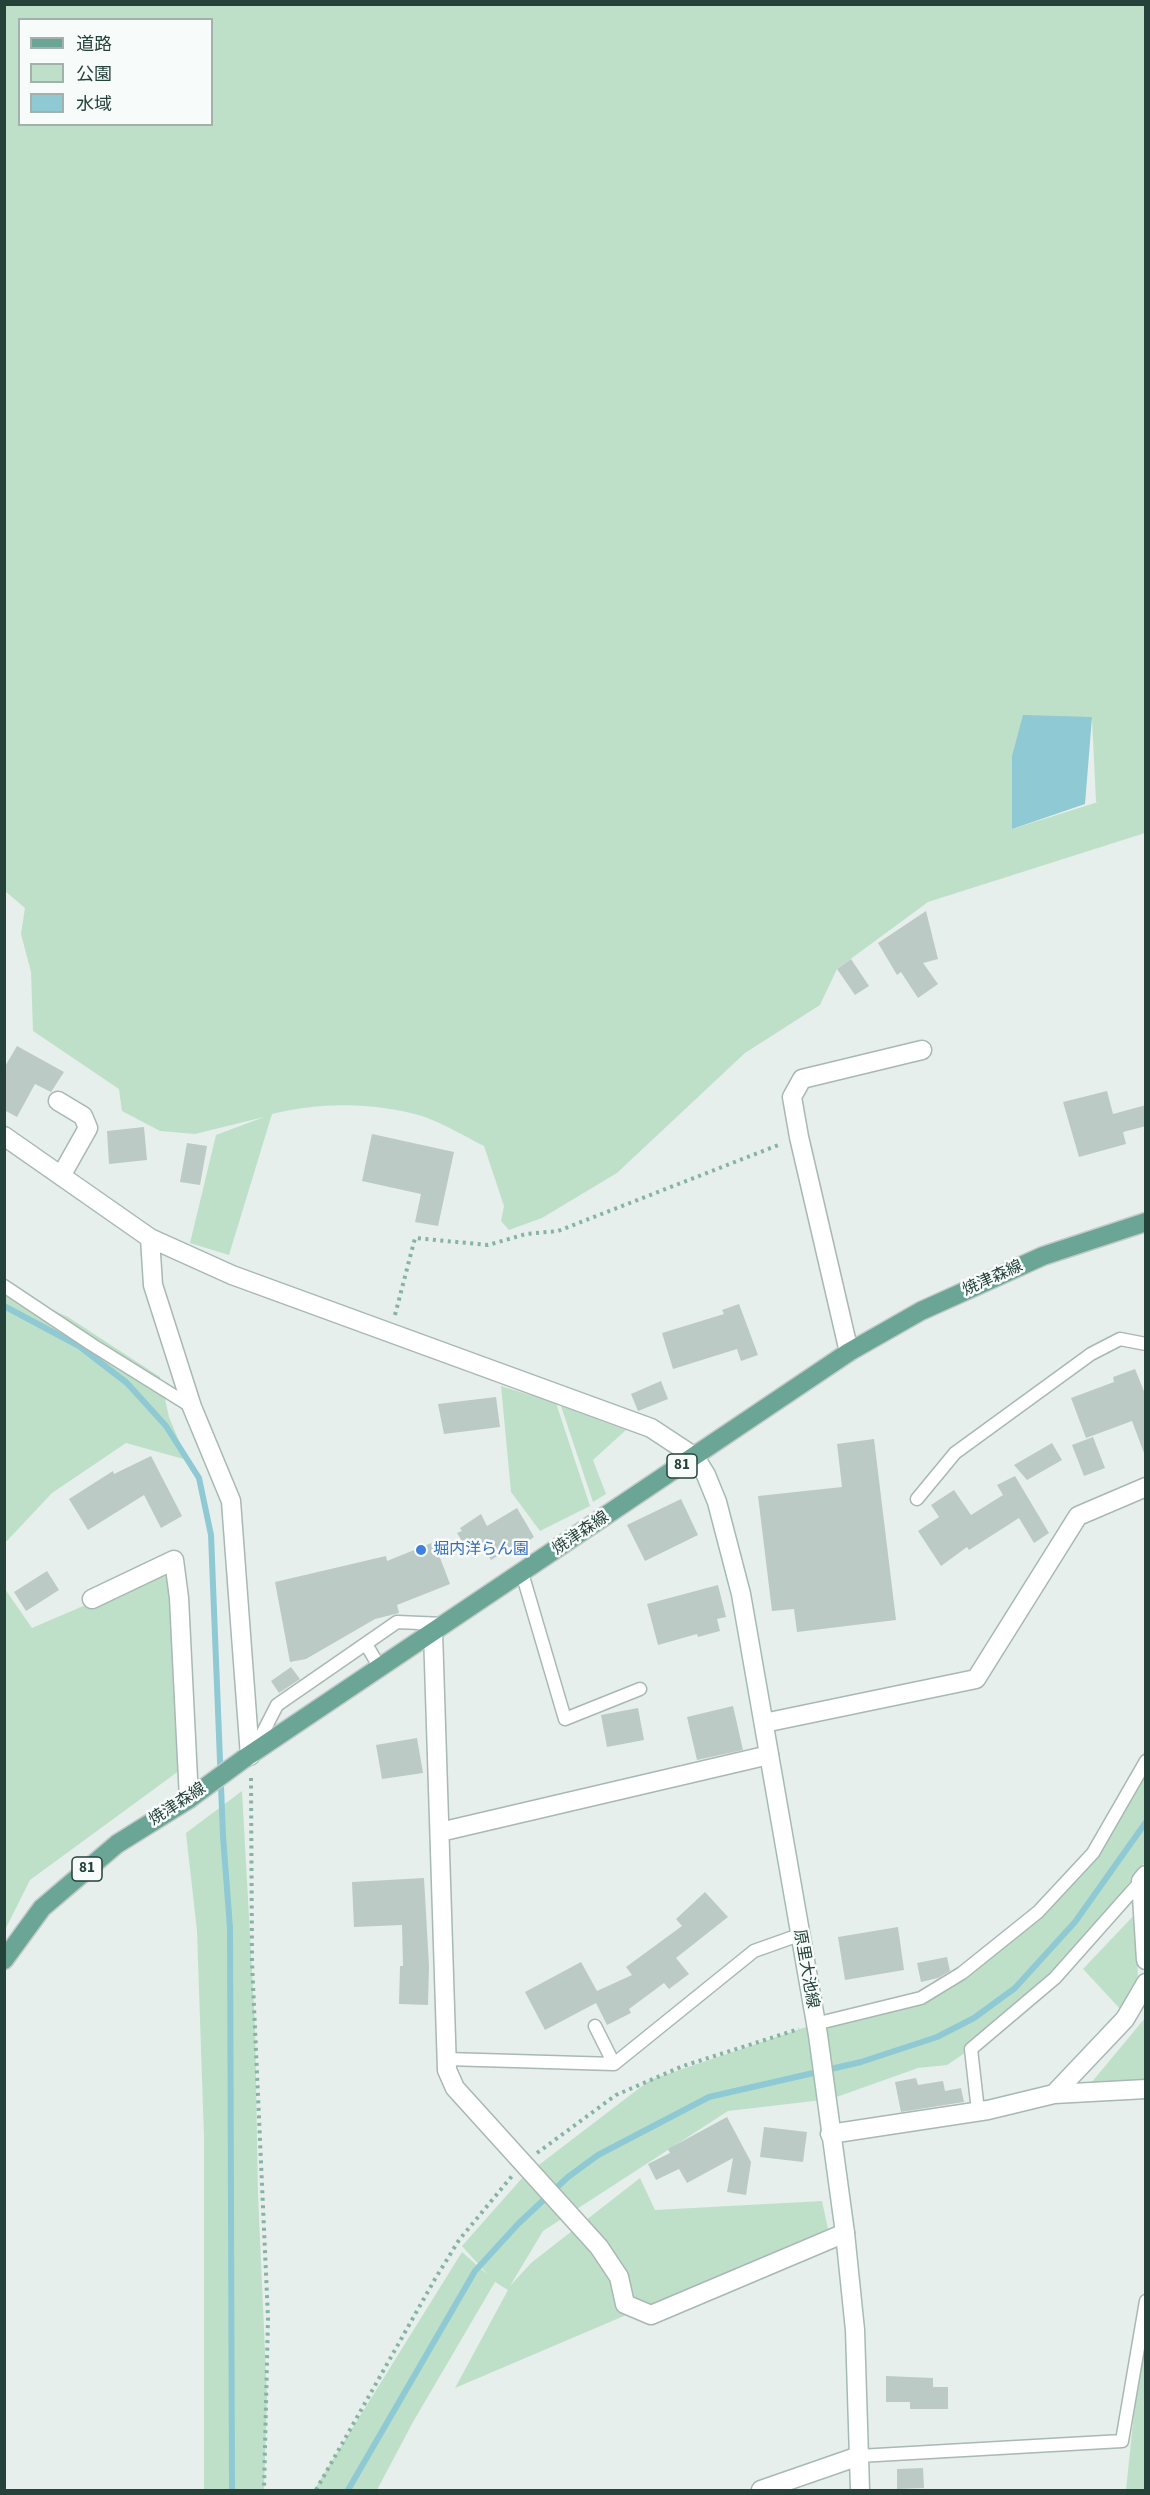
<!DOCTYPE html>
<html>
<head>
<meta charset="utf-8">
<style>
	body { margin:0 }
	#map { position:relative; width:1150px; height:2495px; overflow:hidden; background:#e6efeb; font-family:"Source Sans 3","Noto Sans JP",sans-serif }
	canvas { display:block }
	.frame { position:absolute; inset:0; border:6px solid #24423a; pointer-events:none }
	.legend { position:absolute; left:18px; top:18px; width:195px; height:108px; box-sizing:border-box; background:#f7fbf9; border:2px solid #a3b1ad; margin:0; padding:8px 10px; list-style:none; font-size:18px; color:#24423a }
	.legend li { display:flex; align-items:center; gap:12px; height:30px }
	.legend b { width:30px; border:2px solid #a3b1ad }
</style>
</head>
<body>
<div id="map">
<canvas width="1150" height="2495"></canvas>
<div class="frame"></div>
<ul class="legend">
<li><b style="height:8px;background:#6aa596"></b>道路</li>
<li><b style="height:16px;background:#bfe0c8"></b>公園</li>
<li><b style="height:16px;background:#8ec9d4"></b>水域</li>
</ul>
</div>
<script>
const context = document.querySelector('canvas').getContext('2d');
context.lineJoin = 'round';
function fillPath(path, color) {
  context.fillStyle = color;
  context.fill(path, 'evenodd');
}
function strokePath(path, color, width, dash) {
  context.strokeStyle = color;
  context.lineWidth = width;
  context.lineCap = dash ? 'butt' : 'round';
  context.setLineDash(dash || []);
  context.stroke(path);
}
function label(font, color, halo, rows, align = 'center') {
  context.font = font + ' "Source Sans 3","Noto Sans JP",sans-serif';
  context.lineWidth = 5;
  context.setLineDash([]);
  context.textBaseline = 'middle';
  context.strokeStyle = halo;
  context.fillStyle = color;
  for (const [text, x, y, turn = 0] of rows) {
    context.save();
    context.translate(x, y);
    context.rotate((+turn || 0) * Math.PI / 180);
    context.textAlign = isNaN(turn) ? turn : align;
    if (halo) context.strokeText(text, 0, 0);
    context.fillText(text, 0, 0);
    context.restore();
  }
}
fillPath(new Path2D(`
	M5,5h1140v828l-217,69 -91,67 -17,36 -75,48 -128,120 -75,45 -33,12 -8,-9 3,-15 -20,-60c-20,-10 -41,-23 -62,-30 -48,-14 -102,-14 -150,-2l-43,141 -39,-12 26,-108 48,-18 -69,17 -35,-3 -38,-20 -3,-22 -86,-58 -2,-59 -10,-38 4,-26 -20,-17zM20,20h192v104h-192zM1092,718l4,84h2l-86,27z
	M5,1288l63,29 92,60 9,40 18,43 -61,-17 -74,50 -47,50z
	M501,1386l55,17 34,103 -50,25 -29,-39z
	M561,1406l65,24 -33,30 13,34 -13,8z
	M167,1570l18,40 2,155 -157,115 -25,50v-341l27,39z
	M1145,1750v112l-84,110 -62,58 -52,35 -29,3 -87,31 -103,12 -185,120 -33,55 21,-23 109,-85 15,32 167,-9 6,28 -373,159 53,-98 -13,-8 -82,140 -36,68h-63l148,-238 26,23 -26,-29 61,-69 127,-97 159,-54 143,-38 141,-135z
	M242,1791l13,234 3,169 9,202 -3,94h-60v-352l-7,-207 -11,-98z
	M1137,1912l1,78 -15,22 -40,-43z
	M1145,2018v62l-54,3z
	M1145,2327v163h-19l14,-134z`), '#bfe0c8');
fillPath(new Path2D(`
	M1023,715l69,2 -7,87 -73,25v-73z`), '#8ec9d4');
strokePath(new Path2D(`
	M4,1306l75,40 48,37 39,43 33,52 12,57 12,301 7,92 2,562
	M348,2490l127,-219 43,-47 50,-47 30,-22 111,-58 152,-35 76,-25 37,-19 41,-30 60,-66 71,-100`), '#8ec9d4', 6);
fillPath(new Path2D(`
	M926,911l12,48 -15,4 15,21 -20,14 -17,-26 -4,3 -19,-32z
	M851,959l18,27 -14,9 -18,-26z
	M17,1046l47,26 -13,20 -16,-8 -18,33 -13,-7v-42z
	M1107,1091l6,23 33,-9v21l-23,6 3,12 -47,13 -16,-55z
	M144,1127l3,33 -38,4 -2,-33z
	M372,1134l82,18 -16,74 -23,-4 6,-28 -59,-13z
	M187,1143l20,3 -7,39 -20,-3z
	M739,1304l19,51 -17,6 -4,-12 -64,20 -11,-36 62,-19 -2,-4z
	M1135,1369l11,27 -2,57 -12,-32 -46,17 -15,-40 43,-16 -1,-5z
	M661,1381l7,18 -30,12 -7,-17z
	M496,1397l4,30 -56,7 -6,-30z
	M1093,1437l12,31 -21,8 -12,-31z
	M874,1439l22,181 -99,12 -3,-23 -22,2 -14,-115 84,-9 -5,-43z
	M1052,1443l10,17 -35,20 -13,-15z
	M151,1456l31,60 -21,12 -17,-33 -56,35 -19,-31 44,-28 1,3z
	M1015,1476l34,57 -15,10 -15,-25 -50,32 -2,-3 -26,19 -23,-35 21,-14 -8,-12 23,-15 17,25 32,-20 -6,-10z
	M681,1499l17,36 -53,26 -18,-36z
	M517,1508l17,29 -19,14 -3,-4 -21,13 -8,-13 -14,5 -12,-19 5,-2 -2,-3 21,-14 6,12z
	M434,1542l16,42 -53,21 2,8 -24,6 -69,40 -16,3 -15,-80 111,-26 1,5z
	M47,1571l12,19 -33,21 -12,-19z
	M718,1585l8,32 -9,2 3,12 -22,6 -1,-3 -39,11 -11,-41z
	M291,1667l9,12 -21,14 -8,-12z
	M733,1706l10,44 -46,10 -10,-43z
	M638,1708l6,32 -37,7 -6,-32z
	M417,1738l6,35 -41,6 -6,-34z
	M424,1878l5,88 -1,39 -29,-1 1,-38h3l-1,-41 -48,2 -2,-45z
	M705,1892l23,25 -52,41 13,16 -20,15 -5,-6 -35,26 2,4 -24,12 -11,-22 -51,27 -20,-38 56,-30 16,29 35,-16 -6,-8 56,-41 -6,-7z
	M898,1927l6,43 -59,10 -7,-43z
	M947,1957l3,14 -12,7 -17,4 -4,-19z
	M916,2078l2,7 25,-4 2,10 16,-3 3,14 -63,10 -6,-30z
	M727,2117l24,45 -5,33 -19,-3 6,-34 -46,25 -8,-14 -23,11 -8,-16 22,-11 -2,-4z
	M764,2127l43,5 -4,30 -43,-5z
	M886,2376l47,2v9h15v22h-38v-7h-24z
	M923,2468l1,20 -27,1v-20z`), '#bbcac4');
const service = new Path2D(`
	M4,1286l87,58 101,63
	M917,1499l38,-46 136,-99 29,-15 26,5
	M522,1573l43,146 75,-30
	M366,1644l14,24
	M254,1750l23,-45 120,-83 47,2
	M815,2024l106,-26 41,-25 76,-61 55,-59 53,-92
	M595,2026l19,38
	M447,2059l167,5 140,-113 45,-16
	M978,2111l-7,-62 84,-71 86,-97
	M859,2456l263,-15 24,-140`);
const minor = new Path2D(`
	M58,1101l25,15 5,12 -27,48
	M4,1136l146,102 82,37 419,153 44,29
	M150,1238l3,47 39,122 39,94 19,255
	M849,1352l-50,-215 -7,-40 10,-18 120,-29
	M92,1599l82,-39 5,38 10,201
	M433,1632l14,438 8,18 144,159 20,30 6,27 26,11 194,-82
	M764,1723l212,-44 102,-163 68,-29
	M440,1832l329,-77
	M1146,1875l-5,6 5,79
	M1054,2094l71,-75 21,-36
	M830,2134l158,-24 66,-16 92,-5
	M761,2490l98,-34`);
const secondary = new Path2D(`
	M695,1457l11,18 11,27 24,92 77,441 27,198 10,97 5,160`);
const primary = new Path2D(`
	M4,1960l38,-52 75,-64 72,-45 56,-41 604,-406 72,-41 122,-55 103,-34`);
strokePath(service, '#a8b8b2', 15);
strokePath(minor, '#a8b8b2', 21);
strokePath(secondary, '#a4bbb3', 21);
strokePath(primary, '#c2cac8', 21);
strokePath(new Path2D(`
	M395,1315l20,-77 73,7 38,-11 32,-3 223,-87
	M251,1778l1,184 16,356 -4,172
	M537,2153l79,-58 67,-29 116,-37
	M316,2490l119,-211 24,-39 53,-64`), '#86b3a5', 4, [3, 4.5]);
strokePath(service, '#fff', 12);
strokePath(minor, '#fff', 18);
strokePath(secondary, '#fff', 18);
strokePath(primary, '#6aa596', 18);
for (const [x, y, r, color] of [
	[421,1550,6,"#3f7fe0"]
]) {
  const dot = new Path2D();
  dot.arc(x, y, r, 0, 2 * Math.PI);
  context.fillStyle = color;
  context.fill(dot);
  strokePath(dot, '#f7fbf9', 2);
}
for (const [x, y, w] of [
	[682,1466,30],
	[87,1869,30]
]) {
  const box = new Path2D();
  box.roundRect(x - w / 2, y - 12, w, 24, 4.5);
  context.fillStyle = '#f7fbf9';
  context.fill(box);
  strokePath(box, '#24423a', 1.5);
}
label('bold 15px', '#24423a', null, [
	["81",682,1466],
	["81",87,1869]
]);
label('16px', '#24423a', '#f7fbf9', [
	["焼津森線",993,1279,-24],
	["焼津森線",581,1534,-34],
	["焼津森線",178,1805,-33],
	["原里大池線",805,1969,80]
]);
label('16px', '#366cbe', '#f7fbf9', [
	["堀内洋らん園",433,1550]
], 'left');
</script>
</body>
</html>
